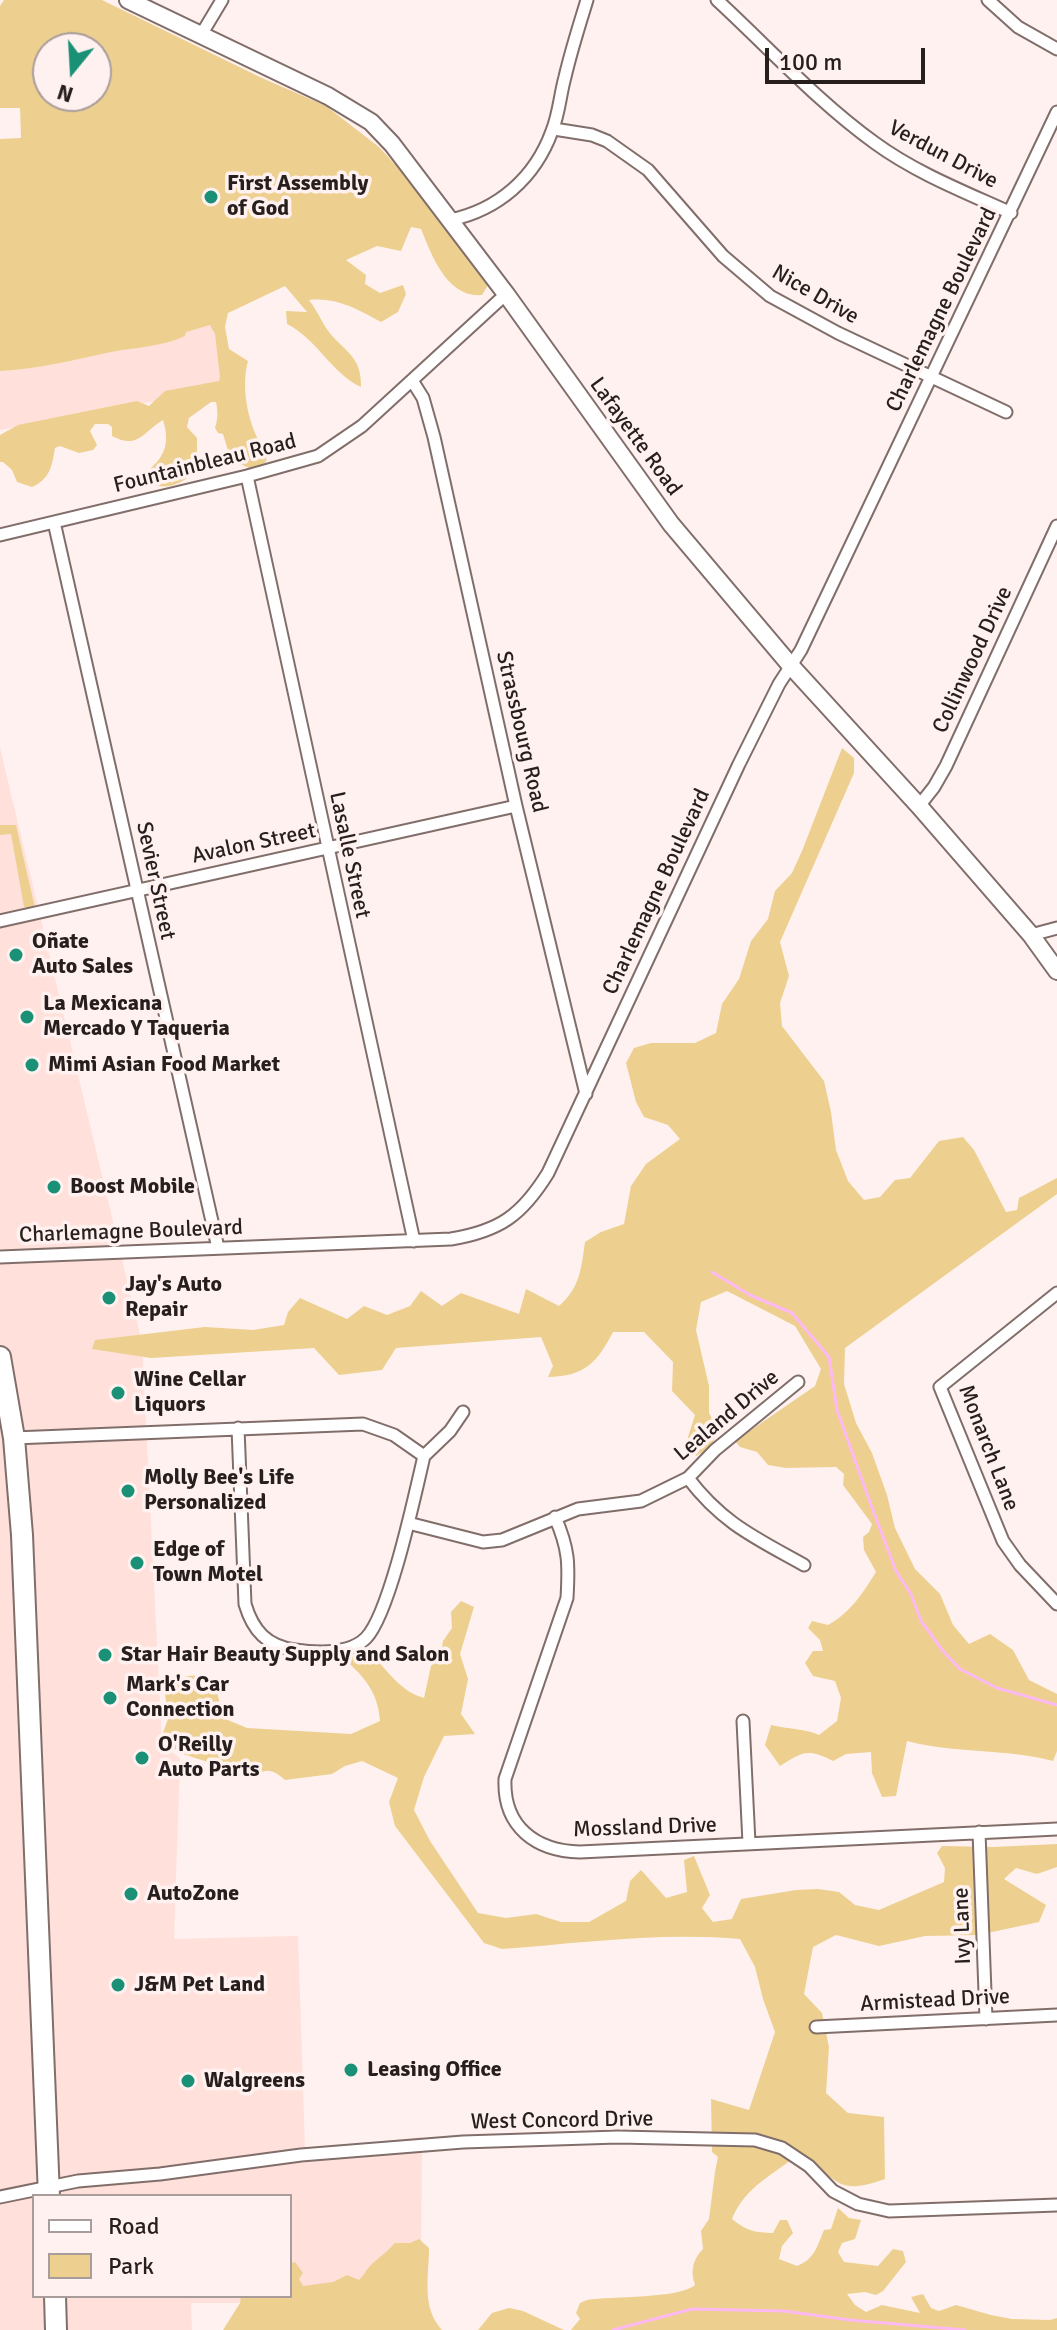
<!DOCTYPE html>
<html>
<head>
<meta charset="utf-8">
<style>
	body { margin:0 }
	#map { position:relative; width:1057px; height:2330px; overflow:hidden; background:#fff1ef; font-family:Signika,sans-serif }
	canvas { display:block }
	.legend { position:absolute; left:32px; top:2194px; width:260px; height:104px; box-sizing:border-box; background:#fff1ef; border:2px solid #a99d9b; margin:0; padding:10px 14px; list-style:none; font-size:24px; color:#271f1d }
	.legend li { display:flex; align-items:center; gap:16px; height:40px }
	.legend b { width:40px; border:2px solid #a99d9b }
	.north { position:absolute; left:32px; top:32px; width:80px; height:80px; box-sizing:border-box; background:#fff1ef; border:2px solid #a99d9b; border-radius:50%; rotate:198deg; font-size:22px; font-weight:700; line-height:32px; text-align:center; color:#271f1d }
	.north::after { content:''; display:block; margin:auto; width:28px; height:36px; background:#1a9176; clip-path:polygon(50% 0,100% 100%,50% 72%,0 100%) }
	.scale { position:absolute; left:765px; top:48px; width:160px; height:36px; box-sizing:border-box; border:4px solid #271f1d; border-top:0; padding-left:10px; font-size:24px; line-height:28px; white-space:nowrap; color:#271f1d; -webkit-text-stroke:6px #fff1ef; paint-order:stroke }
</style>
</head>
<body>
<div id="map">
<canvas width="1057" height="2330"></canvas>
<ul class="legend">
<li><b style="height:10px;background:#fff"></b>Road</li>
<li><b style="height:22px;background:#edd08f"></b>Park</li>
</ul>
<div class="north">N</div>
<div class="scale">100 m</div>
</div>
<script>
const context = document.querySelector('canvas').getContext('2d');
context.lineJoin = 'round';
function fillPath(path, color) {
  context.fillStyle = color;
  context.fill(path, 'evenodd');
}
function strokePath(path, color, width, dash) {
  context.strokeStyle = color;
  context.lineWidth = width;
  context.lineCap = dash ? 'butt' : 'round';
  context.setLineDash(dash || []);
  context.stroke(path);
}
function label(font, color, halo, rows, align = 'center') {
  context.font = font + ' Signika,sans-serif';
  context.lineWidth = 7;
  context.setLineDash([]);
  context.textBaseline = 'middle';
  context.strokeStyle = halo;
  context.fillStyle = color;
  for (const [text, x, y, turn = 0] of rows) {
    context.save();
    context.translate(x, y);
    context.rotate((+turn || 0) * Math.PI / 180);
    context.textAlign = isNaN(turn) ? turn : align;
    if (halo) context.strokeText(text, 0, 0);
    context.fillText(text, 0, 0);
    context.restore();
  }
}
fillPath(new Path2D(`
	M221,314l16,72 -237,44v-62z
	M0,748l142,595 20,402 18,13 -6,181 124,-3 7,213 117,-12 -1,133 -131,23v-97h-256v100h240l-38,7h-45l1,27h-192z`), '#ffe0da');
fillPath(new Path2D(`
	M4,0h98l160,78 64,28 53,41 32,35 68,84 9,19 -6,10c-35,3 -50,-39 -61,-66l-10,-2 -10,24 -24,-5 -31,14 20,15 -1,9 15,9 23,-8 3,9 -8,18 -17,10c-24,-13 -45,-25 -72,-22 7,9 11,18 17,28 16,23 36,26 35,59 -30,-14 -44,-48 -74,-63l-1,-13 21,1 -22,-26 -57,27 -3,14 4,22 19,12c-8,29 1,69 19,93l-1,8 -12,8 -23,-10 -8,-26 -5,-1 -3,-5c3,-10 3,-16 1,-26h-5l-22,16 -2,9 10,11v15l-11,26c-12,7 -23,11 -36,3l1,-14c16,-14 18,-29 12,-48 -20,12 -25,30 -51,16v-9l-4,-3h-13l-5,7 7,14 -4,5 -14,3 -19,-7 -5,2c-3,18 -5,31 -23,39l-15,-5 -5,-12 -9,-8h-3v-27l18,-10 119,-24 12,5 16,-15 54,-10 1,-4 -5,-43 -5,-9 -24,7 -1,4c-24,11 -48,11 -74,16 -37,8 -73,17 -111,19v-232l21,-1 -1,-30h-20v-102zM48,48h48v48h-48z
	M842,748l12,10v15l-74,169 9,34 -9,27 2,23 42,55 7,31 5,38 12,31 16,19 16,-3 15,-17 15,-2 29,-37 24,-4 11,13 32,62 11,-2 2,-12 38,-20v16l-212,154 -1,36 12,39 16,30 15,42 8,33 20,41 25,25 13,31 16,19 21,-10 23,16 16,30 28,14v57l-4,10c-48,-13 -98,-7 -146,-20l-11,55 -14,1 -10,-24 -1,-21 -25,2 -13,7c-26,-13 -30,-9 -53,5l-15,-21 6,-20c16,4 36,4 48,10l18,-14 4,-23 -6,-17 -22,-5 -8,-13 8,-12h10l-3,-11 -12,-12 4,-7 16,4c23,-13 34,-31 48,-53l-12,-22 -1,-13 6,-5 3,-8 -29,-39 1,-11 -8,-7 -50,1 -18,-3 -11,-13 -17,-5 -5,-6 80,-55 6,-17 -26,-43 -68,-35 -26,11 -5,28 13,56v27l9,17 -7,17 -15,9 -8,-19 7,-22 -23,-24 1,-29 -29,-30h-31c-16,31 -28,44 -65,45l5,-11 -12,-29 -145,11 -14,22 -43,5 -25,-27 -163,10 -59,-9 3,-9 110,-13 48,3 31,-5 4,-13 12,-14 47,21 17,-13 23,9 23,-9 11,-15 21,15 19,-13 58,21 7,-25 33,17c21,-19 22,-36 26,-64l16,-10 23,-8 7,-38 15,-22 34,-25 -12,-14 -24,-8 -8,-15 -10,-39 8,-15 17,-5h44l21,-10 6,-29 17,-25 12,-38 17,-22 7,-28 17,-18 10,-22z
	M0,825h16l19,83 -11,-1 -13,-73 -11,1z
	M461,1601l13,6 -14,47 8,25 -7,35 14,20 -31,2 -20,41 -10,33 16,31 48,72 28,5 30,-4 25,8h28l37,-21 4,-20 11,-11 25,28 21,-6 -3,-32 10,-4 16,39 -8,13 11,14 19,-3 9,-20 55,-9 22,-1 21,3 16,13 24,5 65,-28 1,-14 -8,-15 5,-7 51,1 64,-3v23l-20,7 -21,-6 -12,11 42,26 -7,17 -61,13 -53,1 -46,10 -43,-11 -23,12 -9,47 18,19 7,34 -3,46 22,20 36,4 1,62c-50,18 -46,0 -85,-26 -25,21 -55,33 -68,66 13,11 23,14 41,14l7,-13h7l6,13 -11,13 -3,13 18,7c18,-7 20,-20 27,-36l7,-1 7,-21 11,10 12,2 -6,19 -13,4 -4,9 6,10 34,4 15,-17 10,2 3,11 -23,29 -7,4 -11,-3 -18,2 8,11 11,7 16,-7 38,8 -9,-16 12,-3 8,14 8,3 17,-6 35,10 21,4 38,1 7,-2v12h-486l9,-11 -4,-6 4,-10 7,-3c25,-4 91,-1 108,-15 -5,-14 -2,-26 8,-36l-2,-18 8,-12 6,-47 3,-15 -6,-5 -1,-53 38,11 26,-78 -12,-33 -8,-32 -15,-28c-79,-7 -159,4 -238,10l-18,-6 -89,-117 -6,-24 9,-24 -36,-17 -17,5 -13,8 -47,6c-11,-10 -18,-13 -30,-4l-15,-1 -8,-5 -52,-17 -19,-15 7,-19 -4,-34 23,-9 16,-1 13,12 7,31 24,10 104,6 29,-13c-2,-28 -15,-44 -36,-62l20,-10c22,16 32,41 60,49l7,-32 10,-13 2,-12 9,-13 -1,-16z
	M419,2239l10,9c0,29 -8,59 13,82h-219l17,-27 1,-7h49v-32l5,-2 8,11 -4,6 4,7 30,-4 14,-7 12,5c6,-6 8,-12 14,-17 8,-7 15,-12 22,-20h15z
	M509,2308l14,3 41,19h-86l14,-17z`), '#edd08f');
strokePath(new Path2D(`
	M712,1272l38,23 42,18 37,44 8,53 34,95 25,66 15,23 10,27 22,30 17,18 37,19 60,17
	M613,2330l79,-21 92,2 66,9 115,10`), '#fdb9f2', 3);
const street = new Path2D(`
	M717,0c52,48 101,102 158,143 41,30 90,49 136,70
	M988,0l30,27 39,22
	M201,35l21,-35
	M554,129l38,6 15,6 41,29 75,86 47,40 68,37 168,79
	M450,220c48,-10 85,-42 102,-89 7,-17 8,-36 13,-54 6,-26 14,-51 22,-77
	M413,382l10,16 11,39 82,369 70,288
	M247,476l167,765
	M54,522l164,726
	M0,535l247,-59 71,-20 44,-30 144,-132
	M919,806l15,-19 12,-21 111,-240
	M0,921l516,-115
	M1031,935l26,-7
	M0,1257l451,-18c49,-8 71,-24 97,-66l191,-409 40,-80 22,-34 256,-538
	M1057,1293l-117,94 63,154 17,24 37,39
	M238,1428l7,176c8,27 22,42 50,46 22,3 54,5 71,-12 24,-25 49,-144 58,-182
	M14,1438l349,-14 31,11 30,21
	M424,1456l26,-25 13,-19
	M688,1478c35,46 68,60 116,87
	M555,1517c14,32 14,47 12,81l-62,181c-2,48 31,72 75,73l477,-23
	M408,1523l75,19 19,-2 76,-31 63,-8 47,-23 27,-28 83,-68
	M743,1721l6,122
	M979,1832l7,187
	M816,2027l241,-12
	M0,2197l78,-16 82,-7 141,-19 162,-13 155,-5 137,3 27,8 27,18 24,25 25,13 31,7 168,-6`);
const secondary = new Path2D(`
	M128,0l200,96 43,26 21,22 114,150 165,230 120,142 128,140 112,129 26,36`);
const highway = new Path2D(`
	M0,1357l14,81 8,97 27,661
	M55,2296l1,34`);
strokePath(street, '#816e6a', 15);
strokePath(secondary, '#816e6a', 20);
strokePath(highway, '#816e6a', 24);
strokePath(street, '#fff', 11);
strokePath(secondary, '#fff', 16);
strokePath(highway, '#fff', 20);
for (const [x, y, r, color] of [
	[211,197,8,"#1a9176"],
	[16,955,8,"#1a9176"],
	[27,1017,8,"#1a9176"],
	[32,1065,8,"#1a9176"],
	[54,1187,8,"#1a9176"],
	[109,1298,8,"#1a9176"],
	[118,1393,8,"#1a9176"],
	[128,1491,8,"#1a9176"],
	[137,1563,8,"#1a9176"],
	[105,1655,8,"#1a9176"],
	[110,1698,8,"#1a9176"],
	[142,1758,8,"#1a9176"],
	[131,1894,8,"#1a9176"],
	[118,1985,8,"#1a9176"],
	[351,2070,8,"#1a9176"],
	[188,2081,8,"#1a9176"]
]) {
  const dot = new Path2D();
  dot.arc(x, y, r, 0, 2 * Math.PI);
  context.fillStyle = color;
  context.fill(dot);
  strokePath(dot, '#fff1ef', 3);
}
label('22px', '#271f1d', '#fff1ef', [
	["Verdun Drive",943,155,28],
	["Nice Drive",815,295,30],
	["Charlemagne Boulevard",942,310,-64],
	["Lafayette Road",635,437,54],
	["Fountainbleau Road",205,464,-14],
	["Collinwood Drive",973,660,-65],
	["Strassbourg Road",521,732,77],
	["Avalon Street",254,844,-12],
	["Lasalle Street",349,855,78],
	["Sevier Street",155,881,78],
	["Charlemagne Boulevard",657,892,-65],
	["Charlemagne Boulevard",131,1232,-2],
	["Lealand Drive",727,1416,-40],
	["Monarch Lane",988,1448,69],
	["Mossland Drive",645,1828,-2],
	["Ivy Lane",963,1926,-92],
	["Armistead Drive",935,2001,-3],
	["West Concord Drive",562,2121,-1]
]);
label('bold 22px', '#271f1d', '#fff1ef', [
	["First Assembly",227,184],
	["of God",227,209],
	["Oñate",32,942],
	["Auto Sales",32,967],
	["La Mexicana",43,1004],
	["Mercado Y Taqueria",43,1029],
	["Mimi Asian Food Market",48,1065],
	["Boost Mobile",70,1187],
	["Jay's Auto",125,1285],
	["Repair",125,1310],
	["Wine Cellar",134,1380],
	["Liquors",134,1405],
	["Molly Bee's Life",144,1478],
	["Personalized",144,1503],
	["Edge of",153,1550],
	["Town Motel",153,1575],
	["Star Hair Beauty Supply and Salon",121,1655],
	["Mark's Car",126,1685],
	["Connection",126,1710],
	["O'Reilly",158,1745],
	["Auto Parts",158,1770],
	["AutoZone",147,1894],
	["J&M Pet Land",134,1985],
	["Leasing Office",367,2070],
	["Walgreens",204,2081]
], 'left');
</script>
</body>
</html>
